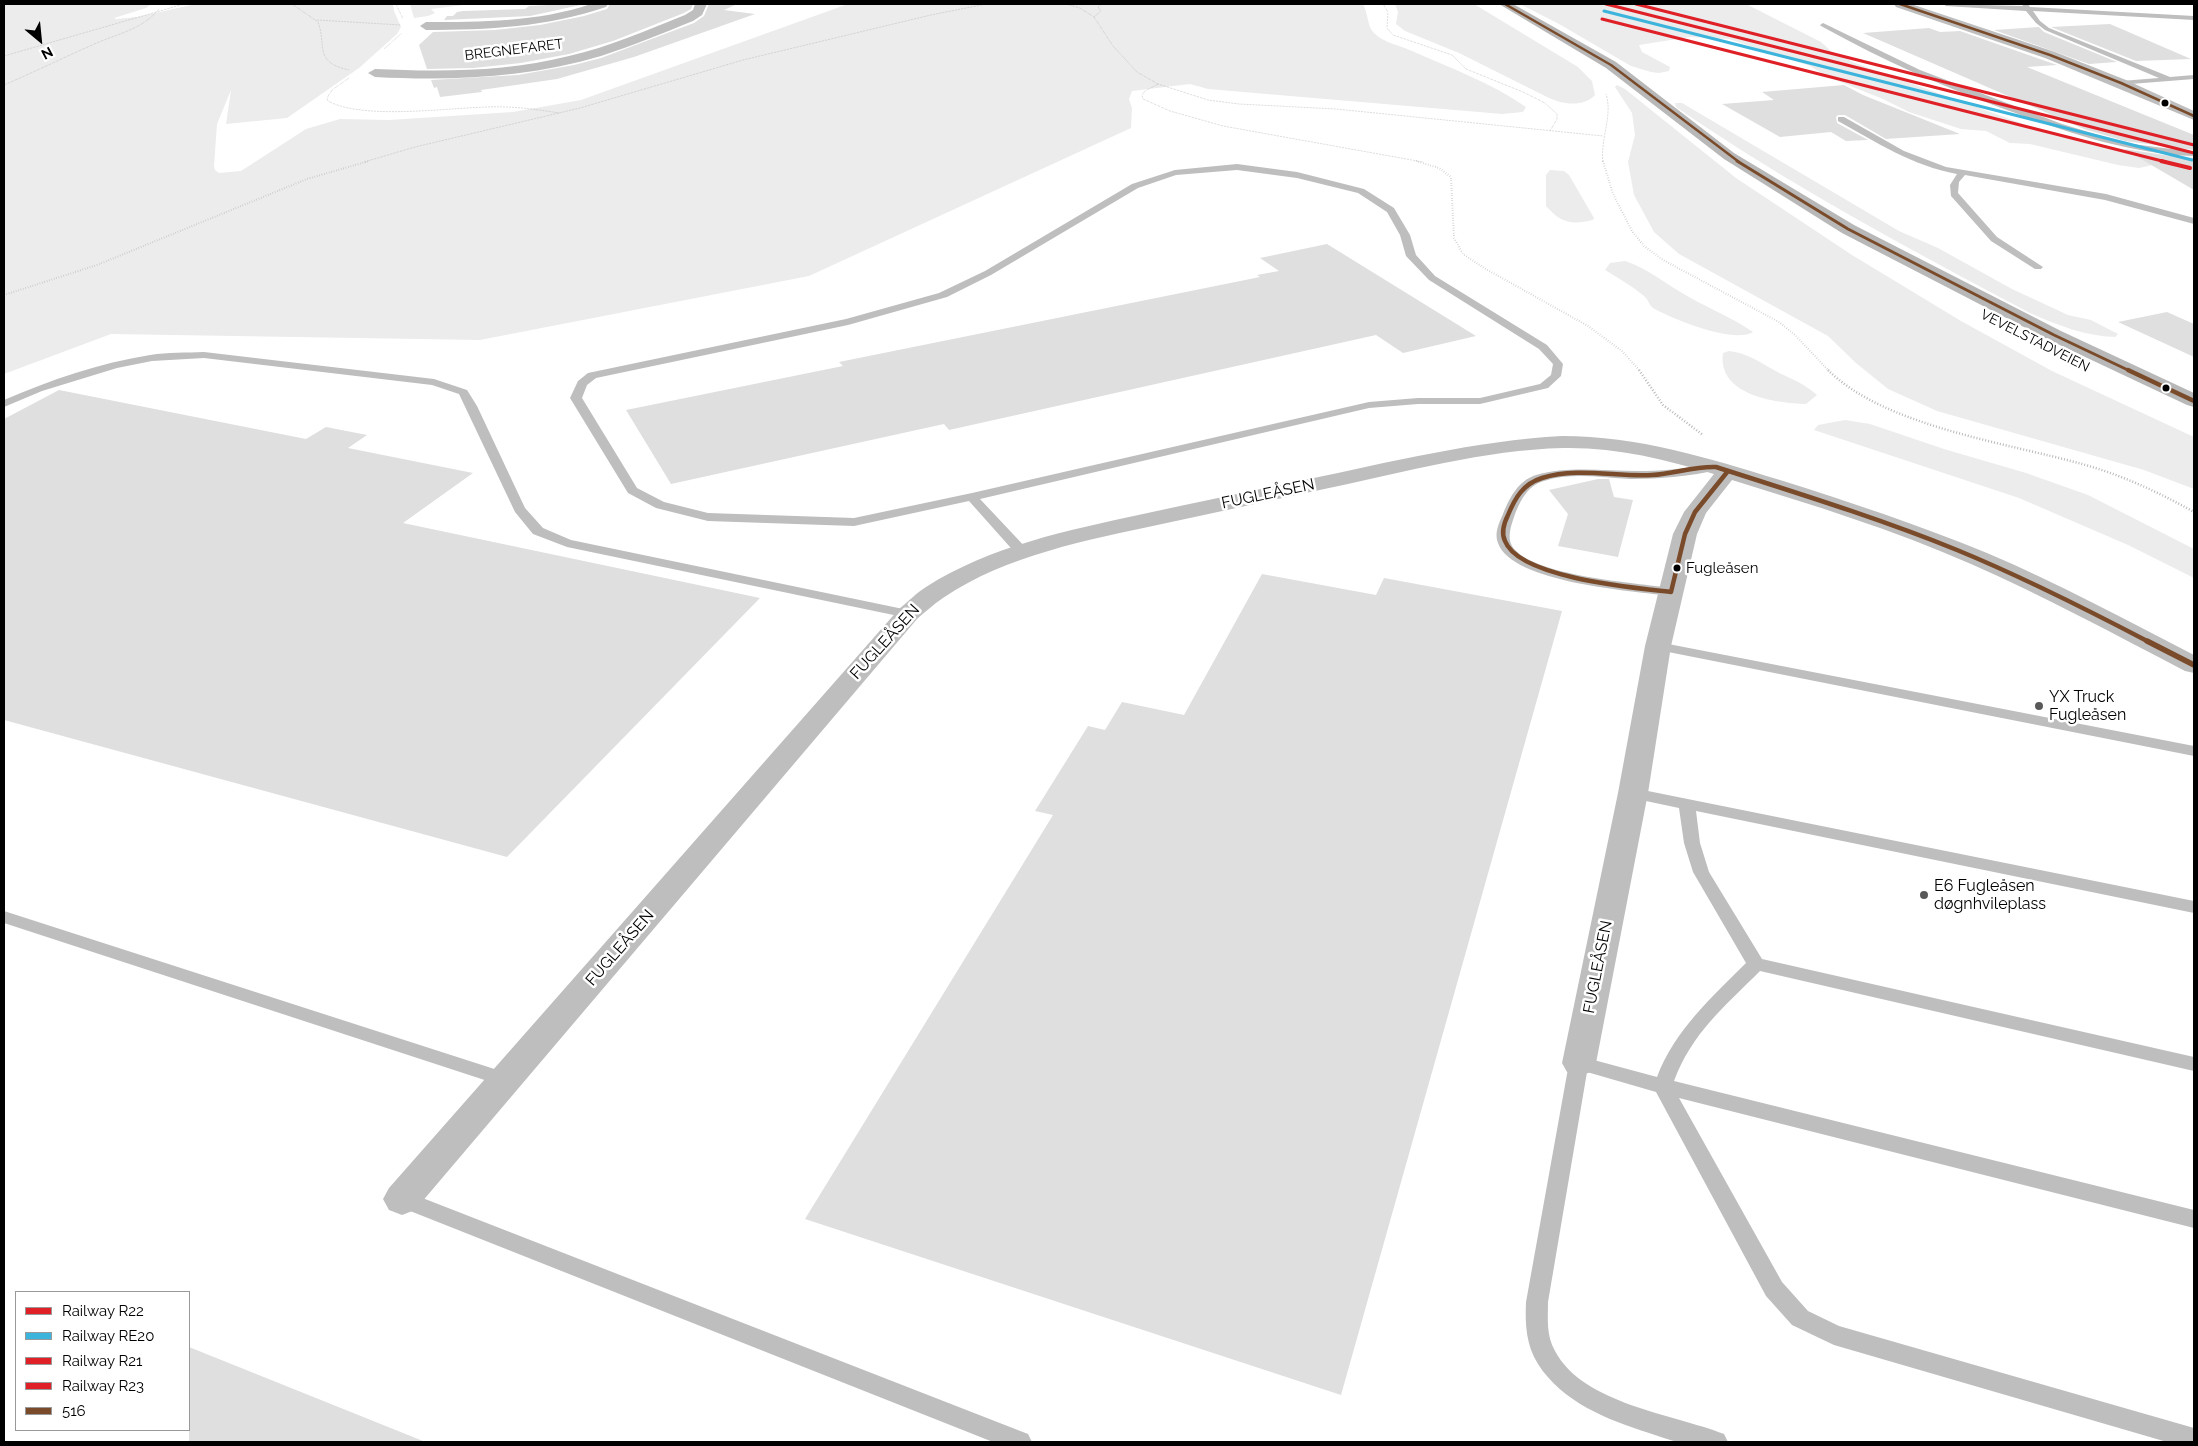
<!DOCTYPE html>
<html>
<head>
<meta charset="utf-8">
<style>
	body { margin:0 }
	#map { position:relative; width:2198px; height:1446px; overflow:hidden; background:#fff; font-family:Raleway,sans-serif }
	canvas { display:block }
	.frame { position:absolute; inset:0; border:5px solid #000; pointer-events:none }
	.legend { position:absolute; left:15px; top:1291px; width:175px; height:140px; box-sizing:border-box; background:#fff; border:1px solid #999; margin:0; padding:6px 9px; list-style:none; font-size:15px; color:#000 }
	.legend li { display:flex; align-items:center; gap:10px; height:25px }
	.legend b { width:25px; border:1px solid #999 }
	.north { position:absolute; left:15px; top:15px; width:50px; height:50px; -webkit-text-stroke:4px #fff; paint-order:stroke; rotate:152deg; font-size:14px; font-weight:700; line-height:20px; text-align:center; color:#000 }
	.north::after { content:''; display:block; margin:auto; width:18px; height:22px; background:#000; clip-path:polygon(50% 0,100% 100%,50% 72%,0 100%) }
</style>
</head>
<body>
<div id="map">
<canvas width="2198" height="1446"></canvas>
<div class="frame"></div>
<ul class="legend">
<li><b style="height:6px;background:#df2027"></b>Railway R22</li>
<li><b style="height:6px;background:#3db4dc"></b>Railway RE20</li>
<li><b style="height:6px;background:#df2027"></b>Railway R21</li>
<li><b style="height:6px;background:#df2027"></b>Railway R23</li>
<li><b style="height:6px;background:#7a4b2a"></b>516</li>
</ul>
<div class="north">N</div>
</div>
<script>
const context = document.querySelector('canvas').getContext('2d');
context.lineJoin = 'round';
function fillPath(path, color) {
  context.fillStyle = color;
  context.fill(path, 'evenodd');
}
function strokePath(path, color, width, dash) {
  context.strokeStyle = color;
  context.lineWidth = width;
  context.lineCap = dash ? 'butt' : 'round';
  context.setLineDash(dash || []);
  context.stroke(path);
}
function label(font, color, halo, rows, align = 'center') {
  context.font = font + ' Raleway,sans-serif';
  context.lineWidth = 5;
  context.setLineDash([]);
  context.textBaseline = 'middle';
  context.strokeStyle = halo;
  context.fillStyle = color;
  for (const [text, x, y, turn = 0] of rows) {
    context.save();
    context.translate(x, y);
    context.rotate((+turn || 0) * Math.PI / 180);
    context.textAlign = isNaN(turn) ? turn : align;
    if (halo) context.strokeText(text, 0, 0);
    context.fillText(text, 0, 0);
    context.restore();
  }
}
fillPath(new Path2D(`
	M4,4l146,1 -4,3 -32,10 2,1 21,-2 59,-13h197l1,7 7,16 -4,7 -38,34 -72,50 -61,6 5,-34 -14,34 -3,42 1,4 4,3 22,-2 65,-42 34,-10 49,1 124,-8 68,-12 267,-96h515c4,7 5,20 8,25 8,13 28,16 41,22 38,17 80,32 114,56l-3,5 -21,2 -294,-25 -18,-5 -58,7 -3,8 3,9 -1,20 -322,148 -329,64 -369,-6 -107,40z
	M410,4h62l-41,5 4,4 -7,3 -14,2z
	M1395,4h79l104,63 14,14 3,14c-12,13 -34,9 -48,2l-88,-44 -54,-22 -9,-7 2,-12z
	M1520,4h226l75,38 10,9 24,12 185,67 119,30 -2,4 -18,4 -21,-3 -88,-21 -20,-1 -24,-12 -25,-2 -52,-17 -26,-13 -55,-22 -18,-11 -81,-27 -39,-2 -51,8 3,7 28,15 -1,4 -10,2 -8,-1 -20,-6 -72,-42z
	M1617,85l8,4 111,89 116,77 109,66 91,50 142,66v52l-50,-19 -207,-59 -49,-22 -32,-26 -28,-27 -149,-82 -25,-22 -20,-37 -6,-33 7,-27 -3,-22 -17,-26z
	M1675,103h7l217,128 39,17 74,41 56,26 23,5 27,14 -3,3c-30,-1 -58,-12 -85,-24 -121,-64 -241,-128 -354,-206z
	M1550,170l14,1 5,4 25,43 -1,2c-22,5 -32,3 -47,-14v-31z
	M1625,261c24,8 42,24 64,36 21,12 44,21 64,35 -19,12 -81,-13 -100,-24 -4,-3 -5,-9 -9,-12 -12,-10 -26,-18 -39,-26l5,-7z
	M1729,351c17,2 29,10 43,18 18,10 29,12 45,26l-11,9c-31,-1 -89,-9 -83,-51z
	M1845,420l25,4 74,25 82,24 62,22 106,54v29l-66,-33 -109,-47 -205,-68 4,-5z`), '#ececec');
fillPath(new Path2D(`
	M567,4h18l-55,12 -86,4 3,-4h6l4,-4 6,-1 62,-2 4,-3z
	M610,4h83l-2,5 -7,4 -71,28 -44,13 -48,9 -48,5 -46,1 -8,-24 14,-13 62,-2 45,-5 44,-9 23,-7z
	M709,4h28l-13,6 31,4 -121,43 -77,22 -76,11 1,2 -42,5 -3,-10 -3,1 -3,-8 87,-5 56,-10 27,-7 93,-35 10,-7z
	M2110,24l81,35 -55,2 -85,-34z
	M2039,27l5,5 73,30 -28,2 -95,-34z
	M1929,28l11,4 20,-1 97,34 -30,2 167,68v15l-69,-9 -41,-12 -221,-96z
	M1844,85l19,10 97,39 -74,5 -41,-24h-7l-2,2 1,6 31,17 -22,1 -15,-9 -51,5 -58,-33 52,-4 -12,-8z
	M2124,149l47,7 23,2v32z
	M1327,244l149,92 -73,17 -27,-18 -427,95 -5,-6 -273,60 -45,-74 217,-44 -4,-4 421,-85 -3,-2 22,-4 -19,-13z
	M2167,312l27,12v33l-76,-35z
	M59,390l247,49 20,-12 41,8 -19,13 125,25 -70,50 357,75 -253,259 -503,-137v-301z
	M1598,479h11l5,18 19,3 -15,57 -60,-11 10,-32 -19,-24z
	M1262,574l114,21 8,-17 178,33 -221,784 -536,-176 248,-404 -18,-4 53,-85 17,4 17,-28 62,13z
	M189,1347l234,94v1h-234z`), '#dfdfdf');
strokePath(new Path2D(`
	M292,4l26,18c9,24 -5,40 31,48
	M396,4l7,15
	M1066,4l14,4 14,9 19,29 24,26 21,12 50,16 31,4 97,5 267,27
	M1383,4l5,8 -1,16 6,7 59,20 14,14 57,23 22,11 12,11v5l-7,12
	M1094,17l7,-6 -3,-4 4,-3
	M317,20l84,5
	M384,49l18,-16
	M4,56l180,-52
	M349,78l-17,12 -5,8 1,3c35,19 118,7 159,6 24,-1 48,2 72,6
	M1158,84l-13,7 -3,4 1,4 27,12 53,15 200,36
	M4,85c30,-13 59,-27 88,-40 24,-11 50,-15 67,-36
	M364,162l51,-15 165,-39 163,-48 188,-45 55,-11
	M1603,162c-3,-23 10,-46 3,-68`), '#b9b9b9', 1, [0.5, 1]);
strokePath(new Path2D(`
	M1416,161l23,7 12,9 3,61 9,16 21,14 104,58 34,25 18,20
	M1603,161l10,33 19,37 12,15 19,14 116,62 16,13 34,36
	M4,295l93,-30 210,-86 62,-18`), '#b9b9b9', 2, [0.5, 2]);
strokePath(new Path2D(`
	M1639,370l24,35 40,30
	M1828,370c56,56 179,73 254,94 40,11 76,28 112,48`), '#b9b9b9', 2.5, [1, 2]);
fillPath(new Path2D(`
	M1943,4l80,2 -1,-2h6l2,3 164,9v4l-161,-9 7,10 9,7 121,49 24,-2v4l-76,6v-4h3l38,-3 -114,-48 -9,-7 -10,-12 -80,-5z
	M1823,23l97,47 142,54 63,19 69,9v4c-61,-2 -119,-21 -176,-42 -68,-24 -134,-53 -197,-88l-1,-1z
	M1838,117h6l60,34 42,16 160,27 88,24v6l-89,-24 -140,-25 -6,7 -1,11 39,44 46,30 -2,2h-6l-44,-28 -40,-45 -1,-11 7,-11c-44,-8 -81,-32 -119,-53z
	M1237,164l60,8 67,17 30,19 16,27 6,20 19,21 112,69 16,19 -2,12 -13,12 -68,16h-62l-49,4 -389,91 48,51 1,3 -6,4 -5,-1 -49,-55 -115,25 -146,-5 -52,-13 -28,-15 -58,-95 8,-17 10,-8 258,-54 93,-26 46,-22 147,-87 43,-14zM1237,170l60,8 61,15 29,19 13,23 6,21 23,24 110,69 14,15 -2,11 -11,9 -60,14h-62l-49,4 -397,91 -118,25 -146,-5 -44,-11 -27,-14 -55,-90 5,-13 9,-7 252,-53 99,-28 44,-22 147,-87 38,-13z
	M204,352l230,27 33,11 10,16 48,102 18,20 28,12 337,70 7,4 -7,4 -341,-71 -34,-13 -18,-22 -56,-118 -27,-9 -228,-27 -52,3 -35,7 -75,23 -38,16v-7c46,-20 96,-37 146,-45 18,-3 36,-2 54,-3z
	M1714,463l4,1 2,3 -2,3c-27,6 -58,9 -87,9 -28,-1 -59,-7 -87,2 -17,5 -24,20 -30,36 -3,9 -7,20 -2,29 18,30 125,37 159,42l5,1 2,3 -2,3 -5,1c-38,-5 -159,-13 -173,-53 -4,-10 1,-20 5,-29 7,-17 15,-33 33,-39 36,-10 73,-3 110,-4 23,0 45,-4 68,-8z
	M1658,642l536,104v10l-541,-107 -2,-3 2,-3z
	M1633,788l561,113v12l-498,-102 4,32 9,29 53,87 432,98v14l-434,-100c-36,36 -68,62 -86,110l520,129v18l-515,-130 103,184 26,29 31,15 355,102v14h-27l-333,-97 -42,-20 -26,-29 -110,-204 -69,-20 -39,230c0,17 -2,33 7,49 28,53 118,63 169,83l4,8c-15,1 -35,3 -50,0 -9,-2 -19,-6 -29,-9 -41,-13 -87,-31 -111,-69 -12,-19 -13,-40 -12,-62l43,-239 3,-5 7,-2 78,21c18,-47 54,-79 89,-114l-53,-91 -9,-29 -5,-35 -52,-11 -2,-4 2,-4z
	M4,911l509,164 3,5 -3,5 -7,2 -502,-164z
	M402,1190l626,244 4,8h-39l-598,-237 -3,-6 3,-6z`), '#bebebe');
fillPath(new Path2D(`
	M591,4h17l-2,3c-59,20 -118,23 -180,23l-6,-4 6,-4c56,0 112,0 165,-18z
	M695,4h12l-5,11 -9,6c-30,12 -61,25 -92,35 -73,22 -150,25 -226,21l-7,-4 7,-4c65,3 131,3 194,-13 40,-9 78,-26 116,-41l8,-5z
	M1894,4h17l144,48 71,28 68,31v9l-149,-62 -149,-51z
	M1562,436c76,0 146,22 218,44 70,22 139,45 207,73 71,30 139,67 207,102v18l-9,-2c-71,-37 -141,-75 -214,-107 -77,-34 -158,-59 -239,-84l-26,33 -9,21 -26,112 -23,147 -52,270 -5,9 -12,4 -12,-4 -5,-9 56,-270 27,-147 28,-112 11,-22 30,-38c-50,-15 -99,-27 -151,-26 -79,2 -157,24 -234,40 -56,12 -111,24 -167,36 -74,16 -156,31 -219,74 -9,6 -18,14 -26,21l-502,591 -13,5 -13,-5 -6,-11 6,-11 510,-579c9,-7 17,-16 27,-22 64,-41 143,-57 217,-73 54,-12 108,-23 162,-34 85,-18 170,-39 257,-44z`), '#bebebe');
fillPath(new Path2D(`
	M1499,4h14l103,58 118,91 120,72 207,106 133,62v14l-7,-2 -140,-66 -205,-106 -118,-74 -118,-91z`), '#b8b8b8');
strokePath(new Path2D(`
	M1505,4l106,61 128,97
	M1900,4l150,51 71,28 73,33`), '#7a4b2a', 2.5);
strokePath(new Path2D(`
	M1737,161l111,68 206,106 76,36`), '#7a4b2a', 3);
strokePath(new Path2D(`
	M2128,370l66,31
	M1728,471l-33,41 -10,22 -14,58c-35,-4 -152,-14 -166,-51 -4,-8 -1,-18 3,-26 7,-17 15,-31 34,-37 35,-11 74,-1 110,-3 22,-1 42,-9 64,-8 81,26 162,51 241,83 66,27 129,59 192,92`), '#7a4b2a', 4.5);
strokePath(new Path2D(`
	M2147,641l47,24`), '#7a4b2a', 5.5);
strokePath(new Path2D(`
	M1606,4l588,149`), '#df2027', 3);
strokePath(new Path2D(`
	M1604,11l588,149`), '#3db4dc', 3);
strokePath(new Path2D(`
	M1636,4l558,141`), '#df2027', 3);
strokePath(new Path2D(`
	M1602,19l564,143`), '#df2027', 3);
strokePath(new Path2D(`
	M2161,161l29,7`), '#df2027', 4);
for (const [x, y, r, color] of [
	[2165,103,4.5,"#000"],
	[2166,388,4.5,"#000"],
	[1677,568,4.5,"#000"],
	[2039,706,5,"#595959"],
	[1924,895,5,"#595959"]
]) {
  const dot = new Path2D();
  dot.arc(x, y, r, 0, 2 * Math.PI);
  context.fillStyle = color;
  context.fill(dot);
  strokePath(dot, '#fff', 2);
}
label('14px', '#000', '#fff', [
	["BREGNEFARET",514,50,-7],
	["VEVELSTADVEIEN",2035,341,27]
]);
label('15px', '#000', '#fff', [
	["Fugleåsen",1686,568]
], 'left');
label('16px', '#000', '#fff', [
	["FUGLEÅSEN",1268,494,-12],
	["FUGLEÅSEN",885,642,-48],
	["FUGLEÅSEN",620,948,-49],
	["FUGLEÅSEN",1598,967,-79]
]);
label('16px', '#000', '#fff', [
	["YX Truck",2049,697],
	["Fugleåsen",2049,715],
	["E6 Fugleåsen",1934,886],
	["døgnhvileplass",1934,904]
], 'left');
</script>
</body>
</html>
